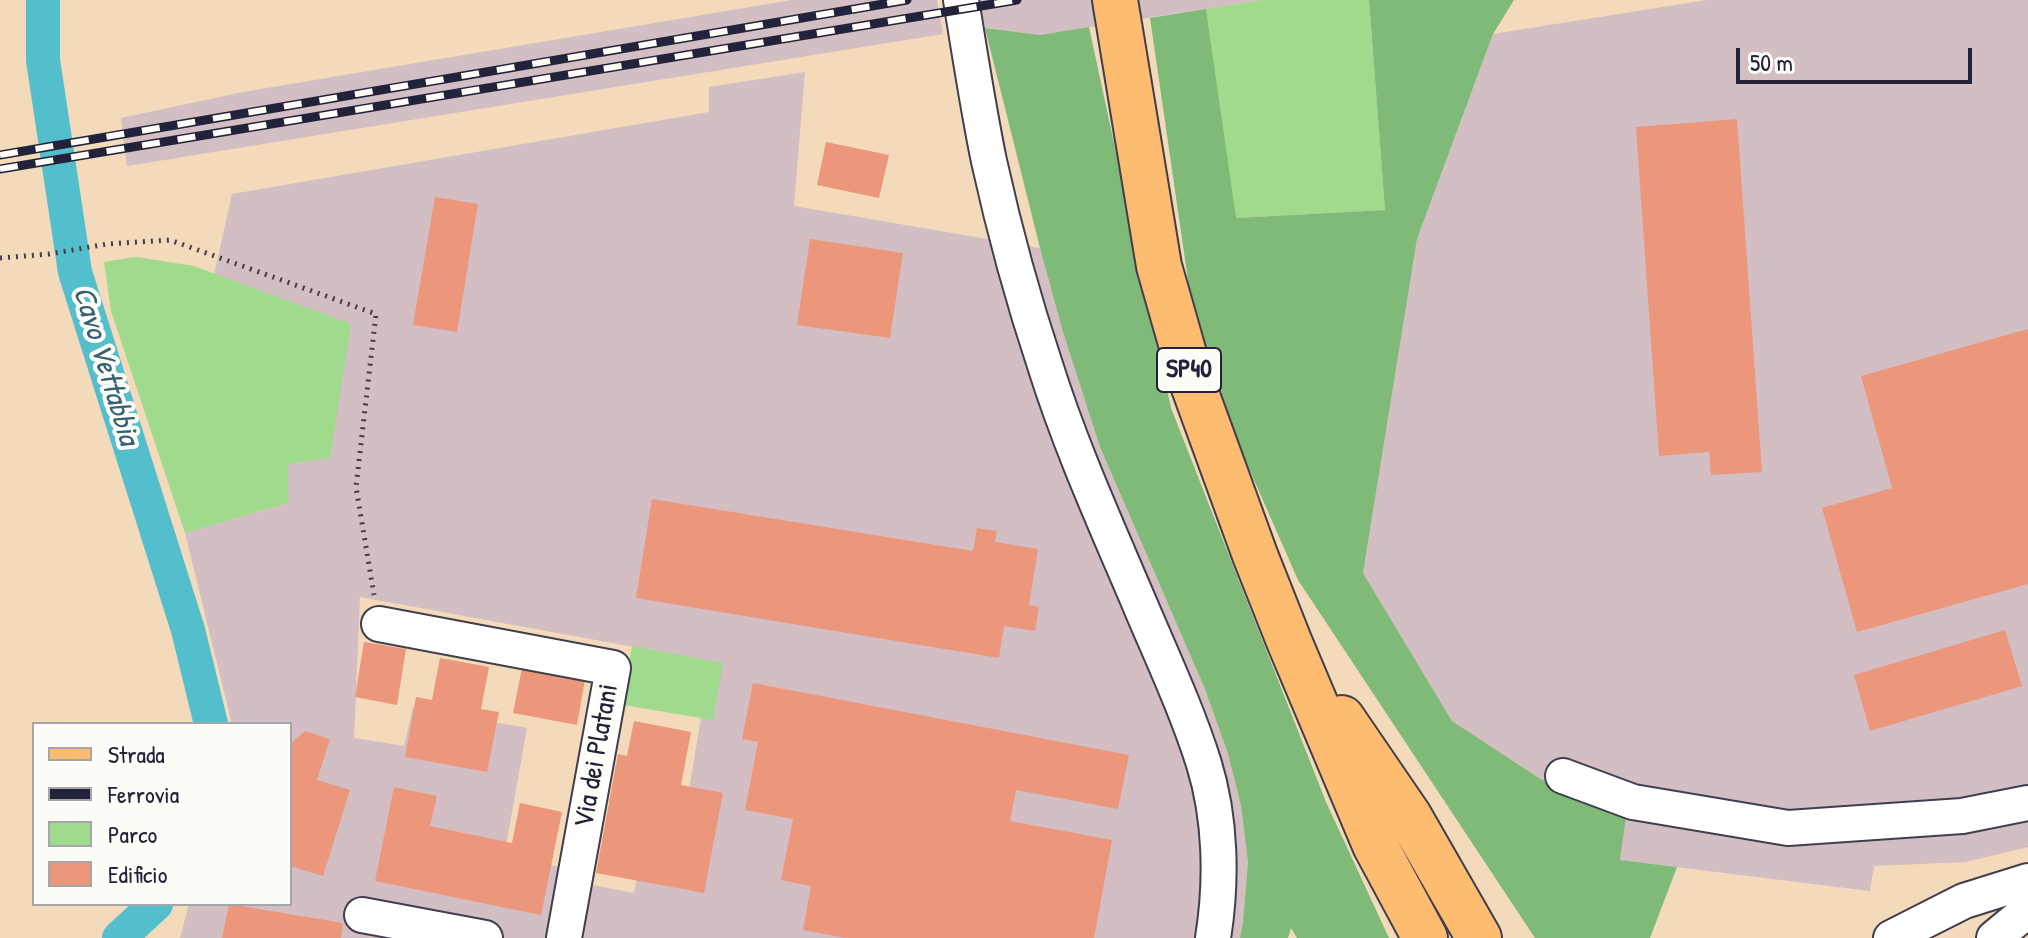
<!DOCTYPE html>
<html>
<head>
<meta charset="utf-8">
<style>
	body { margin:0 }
	#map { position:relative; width:2028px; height:938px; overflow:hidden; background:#f2daba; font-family:"Patrick Hand",sans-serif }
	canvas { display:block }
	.legend { position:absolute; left:32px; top:722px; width:260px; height:184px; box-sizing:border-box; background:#fdfcf7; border:2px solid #a5a5ac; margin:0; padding:10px 14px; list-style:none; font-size:24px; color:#22223b }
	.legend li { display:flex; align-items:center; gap:16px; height:40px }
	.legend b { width:40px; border:2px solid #a5a5ac }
	.scale { position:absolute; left:1736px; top:48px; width:236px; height:36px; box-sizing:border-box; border:4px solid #22223b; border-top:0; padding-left:10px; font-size:24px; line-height:28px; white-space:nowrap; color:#22223b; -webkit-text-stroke:6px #fdfcf7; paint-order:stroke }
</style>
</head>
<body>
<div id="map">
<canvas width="2028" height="938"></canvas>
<ul class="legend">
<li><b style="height:10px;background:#fdbc6f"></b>Strada</li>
<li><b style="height:10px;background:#22223b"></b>Ferrovia</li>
<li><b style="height:22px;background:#a0da8d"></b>Parco</li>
<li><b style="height:22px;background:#ec977c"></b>Edificio</li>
</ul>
<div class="scale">50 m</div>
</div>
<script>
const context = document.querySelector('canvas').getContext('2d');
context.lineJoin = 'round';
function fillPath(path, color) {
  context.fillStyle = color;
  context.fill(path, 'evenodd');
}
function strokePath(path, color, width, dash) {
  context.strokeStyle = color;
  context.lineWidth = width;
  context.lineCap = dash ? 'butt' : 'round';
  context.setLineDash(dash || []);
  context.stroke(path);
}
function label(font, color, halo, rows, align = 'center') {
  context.font = font + ' "Patrick Hand",sans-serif';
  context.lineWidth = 8;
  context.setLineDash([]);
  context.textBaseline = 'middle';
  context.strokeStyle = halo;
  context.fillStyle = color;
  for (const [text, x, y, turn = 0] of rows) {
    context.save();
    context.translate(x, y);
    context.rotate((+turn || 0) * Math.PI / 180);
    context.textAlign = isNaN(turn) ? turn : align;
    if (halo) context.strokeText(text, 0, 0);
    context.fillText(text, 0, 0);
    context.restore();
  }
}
fillPath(new Path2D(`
	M792,0h145l6,34 -816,132 -6,-48 122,-26z
	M980,0h282l-222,35 -55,-7z
	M1707,0h321v847l-63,15 -91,4 -4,25 -250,-31 6,-42 -87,-40 -87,-57 -89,-148 54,-334 76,-205z
	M805,72l-11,134 246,42 22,81 38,118 105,242 23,65 13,52 7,56 -5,60 -3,16h-1060l9,-34h101v-180h-58l-47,-191 103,-30v-39l63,-139 -137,-50 18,-81 477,-82v-25zM360,597l362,66 -9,56 -12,-1 -12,72 -36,-4 -19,107 -68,-13 1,-12 -63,-11 23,-129 -114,-21 -9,39 -50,-8z`), '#d2bec3');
fillPath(new Path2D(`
	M1262,0h107l16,210 -150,8 -29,-209z
	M136,257l58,9 157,58 -21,134 -42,6v39l-103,30 -74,-222 -7,-49z
	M632,646l91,17 -10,57 -90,-15z`), '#a0da8d');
fillPath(new Path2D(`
	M1369,0h145l-21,34 -76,205 -54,334 89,148 87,57 87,40 -6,42 57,7 -27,71h-115l-237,-358 -62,-141 -46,-145 -40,-276 56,-9 30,209 149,-8z
	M1089,27l82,381 155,394 63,136h-92l-6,-10 -3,10h-48l3,-16 5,-60 -7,-56 -13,-52 -23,-65 -105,-242 -38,-118 -22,-81 -55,-220 55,7z`), '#80ba78');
strokePath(new Path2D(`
	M43,0v60l32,212 113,358 23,94
	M119,938l37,-34`), '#53bfcd', 34);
fillPath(new Path2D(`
	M1737,119l25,353 -51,3 -2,-23 -50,4 -23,-329z
	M826,142l63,13 -10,43 -62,-13z
	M435,197l43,7 -21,128 -44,-7z
	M810,239l93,14 -13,85 -93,-13z
	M2028,329v255l-171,48 -35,-124 70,-20 -31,-112z
	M652,499l321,52 4,-23 20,3 -2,11 43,7 -9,56 10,2 -4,24 -31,-5 -5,32 -363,-60z
	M2005,630l17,56 -152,45 -16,-56z
	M364,642l42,7 -9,56 -42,-8z
	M440,658l49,9 -8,42 18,3 -12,60 -82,-15 11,-60 16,3z
	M522,668l63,12 -8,45 -64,-12z
	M753,683l376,72 -11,54 -102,-19 -6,31 102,19 -18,98h-248l-43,-8 8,-44 -30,-6 12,-61 -48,-9 13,-68 -16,-3z
	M634,721l57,11 -10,53 42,8 -19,100 -108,-20 22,-119 9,2z
	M305,731l25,8 -13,41 33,10 -27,86 -33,-10v-122z
	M394,787l43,9 -7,30 82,17 8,-40 42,9 -21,103 -166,-34z
	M229,904l114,19 -2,15h-119z`), '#ec977c');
const minor = new Path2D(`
	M961,0c9,54 17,108 28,161 15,68 34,138 56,204 26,83 62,162 96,242 22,52 46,103 63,157 17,55 18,118 9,174
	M379,624l234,44 -49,270
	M1563,776l70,26 155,26 174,-12 66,-13
	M362,915l123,23
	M1891,938l73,-37 64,-20
	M1994,938l34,-28`);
const major = new Path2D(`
	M1115,0l44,266 33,116 63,173 34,86 86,204 50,93
	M1342,718l67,98 70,122`);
strokePath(minor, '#413e4e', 38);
strokePath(major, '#413e4e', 48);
strokePath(new Path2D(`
	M0,258l49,-4 58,-10 63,-4 206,74 -20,173 18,108`), '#413e4e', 5, [2, 6]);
strokePath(minor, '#fff', 34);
strokePath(major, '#fdbc6f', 44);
const rail = new Path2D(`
	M0,155l907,-155
	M0,169l1017,-169`);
strokePath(rail, '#22223b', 9);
strokePath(rail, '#fdfcf7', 6, [18]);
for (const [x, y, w] of [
	[1189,370,64]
]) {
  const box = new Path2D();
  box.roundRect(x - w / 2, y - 22, w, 44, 6);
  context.fillStyle = '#fdfcf7';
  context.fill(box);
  strokePath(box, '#22223b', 2);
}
label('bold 26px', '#22223b', null, [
	["SP40",1189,370]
]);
label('28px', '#22223b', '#fdfcf7', [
	["Via dei Platani",597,756,-80]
]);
label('italic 30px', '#366175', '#fdfcf7', [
	["Cavo Vettabbia",105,366,73]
]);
</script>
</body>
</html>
